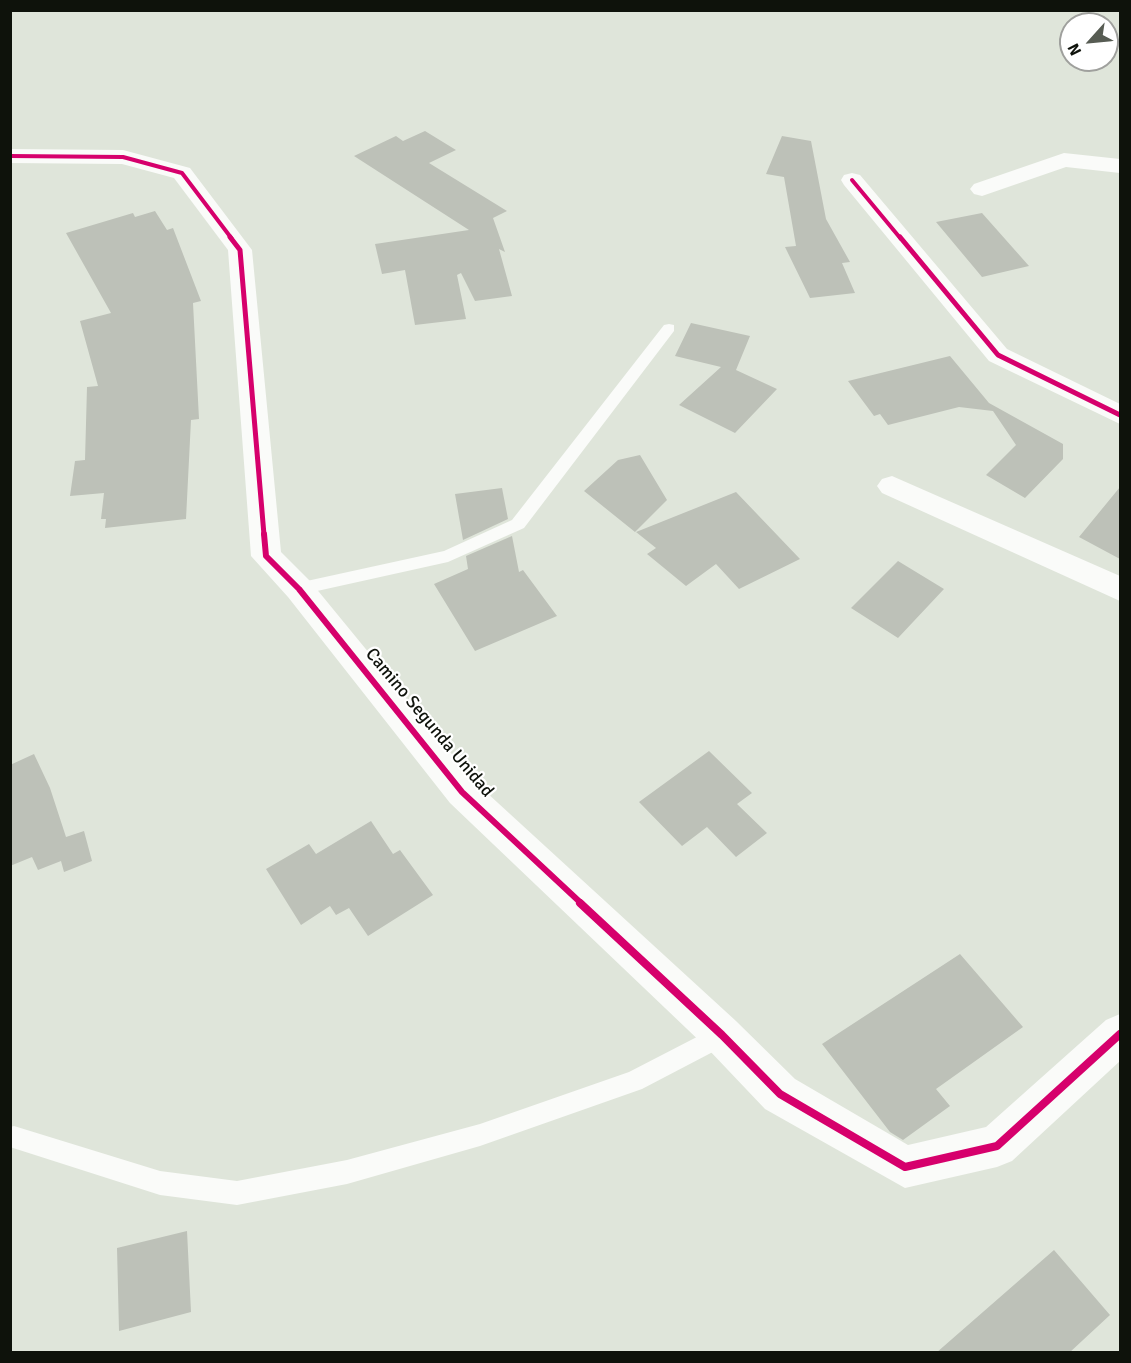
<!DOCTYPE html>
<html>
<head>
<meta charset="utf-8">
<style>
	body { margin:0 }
	#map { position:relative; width:1131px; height:1363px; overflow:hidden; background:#dfe5da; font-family:Signika,sans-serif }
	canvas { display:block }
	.frame { position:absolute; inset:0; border:12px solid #0e120b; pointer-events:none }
	.north { position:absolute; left:1059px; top:12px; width:60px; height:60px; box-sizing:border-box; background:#fff; border:2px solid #9fa09d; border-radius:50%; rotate:243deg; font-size:16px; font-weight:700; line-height:24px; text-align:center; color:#0e120b }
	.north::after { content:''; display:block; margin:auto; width:21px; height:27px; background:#575c53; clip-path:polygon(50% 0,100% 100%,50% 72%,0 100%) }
</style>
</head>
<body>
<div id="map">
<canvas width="1131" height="1363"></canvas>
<div class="frame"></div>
<div class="north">N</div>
</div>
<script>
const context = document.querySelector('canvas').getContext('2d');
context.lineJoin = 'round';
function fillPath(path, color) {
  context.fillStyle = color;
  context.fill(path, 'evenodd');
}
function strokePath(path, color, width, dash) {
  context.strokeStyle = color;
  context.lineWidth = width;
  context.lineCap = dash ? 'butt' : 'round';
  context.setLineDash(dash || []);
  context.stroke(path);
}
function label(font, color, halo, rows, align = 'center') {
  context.font = font + ' Signika,sans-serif';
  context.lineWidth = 4.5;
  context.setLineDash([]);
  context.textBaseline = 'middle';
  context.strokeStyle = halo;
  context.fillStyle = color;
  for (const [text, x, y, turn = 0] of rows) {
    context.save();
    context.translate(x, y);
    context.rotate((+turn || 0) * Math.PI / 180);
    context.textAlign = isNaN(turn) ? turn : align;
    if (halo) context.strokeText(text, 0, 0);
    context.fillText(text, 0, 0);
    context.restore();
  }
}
fillPath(new Path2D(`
	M425,131l31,19 -27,13 78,48 -14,7 12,34 -6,-3 13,47 -37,5 -14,-28 -4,2 9,44 -51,6 -10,-55 -23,4 -7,-30 94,-14 -115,-74 42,-20 7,5z
	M782,136l29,5 15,78 24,43 -8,1 13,30 -45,5 -25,-51 11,-1 -12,-69 -18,-3z
	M155,211l12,19 6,-2 28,73 -8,2 6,116 -8,1 -5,99 -81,9 1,-9h-5l3,-26 -34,3 5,-35 10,-1 2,-73 11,-1 -18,-65 31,-8 -45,-80 67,-20 2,4z
	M982,213l47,53 -47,11 -46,-55z
	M691,323l59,13 -14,34 41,19 -42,44 -56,-28 42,-38 -46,-11z
	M950,356l39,47 74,41v15l-38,39 -39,-23 30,-30 -23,-34 -34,-4 -71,18 -8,-11 -6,2 -26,-35z
	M640,455l27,45 -32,32 -51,-41 34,-31z
	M1120,487v72l-41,-22z
	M502,488l6,31 -45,21 -8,-46z
	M736,492l64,67 -61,30 -23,-25 -30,22 -39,-32 9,-6 -20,-16z
	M512,536l7,36 4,-2 34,46 -82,35 -41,-67 34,-15 -2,-13z
	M898,561l46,28 -46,49 -47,-30z
	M709,751l43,42 -15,11 30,29 -31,24 -29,-30 -25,19 -43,-44z
	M34,754l16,34 16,49 18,-6 8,30 -28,11 -3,-11 -23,9 -6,-13 -22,9v-101z
	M371,821l22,33 7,-4 33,45 -65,41 -19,-28 -13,7 -6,-9 -29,19 -35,-56 43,-25 7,10z
	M960,954l63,73 -87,62 14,17 -47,34 -13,-8 -68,-88z
	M187,1231l4,81 -72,19 -2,-83z
	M1054,1250l56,65 -41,38h-133z`), '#bdc1b8');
fillPath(new Path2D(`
	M669,324l5,1v6l-150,197 -76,34 -149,33 -6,-1 -2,-5 2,-5 151,-33 68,-31 152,-195z
	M722,1024l8,3 3,8 -3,8 -88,46 -162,57 -133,38 -110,21 -77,-10 -150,-48v-20l4,-1 146,45 77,10 110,-21 133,-36 149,-52z`), '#fafbf9');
fillPath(new Path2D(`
	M10,149l113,1 67,18 62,82 29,302 29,29 164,200 262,240 59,58 113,66 78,-18 120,-107 14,-6v47l-108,100 -15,6 -92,21 -140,-79 -57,-60 -258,-246 -162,-206 -37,-41 -23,-306 -54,-72 -52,-14 -112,-1z
	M1064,153l56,6v14l-54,-6 -84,29 -8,-2 -4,-5 4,-5z
	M852,173l8,2 147,174 113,55v20l-131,-63 -145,-176 -3,-5 3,-5z
	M892,476l228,100v25l-238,-108 -5,-7 5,-7z`), '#fafbf9');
strokePath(new Path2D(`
	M10,156l113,1 59,16 50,66
	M852,180l49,59`), '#d6006c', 4);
strokePath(new Path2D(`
	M230,237l10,13 24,285
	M900,237l98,118 122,60`), '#d6006c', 5);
strokePath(new Path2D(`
	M264,534l2,22 33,33 163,203 120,112`), '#d6006c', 6);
strokePath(new Path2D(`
	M580,903l142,132 58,59 125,73 92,-21 123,-112`), '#d6006c', 8);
label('18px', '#0e120b', '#fff', [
	["Camino Segunda Unidad",429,723,50]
]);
</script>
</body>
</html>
